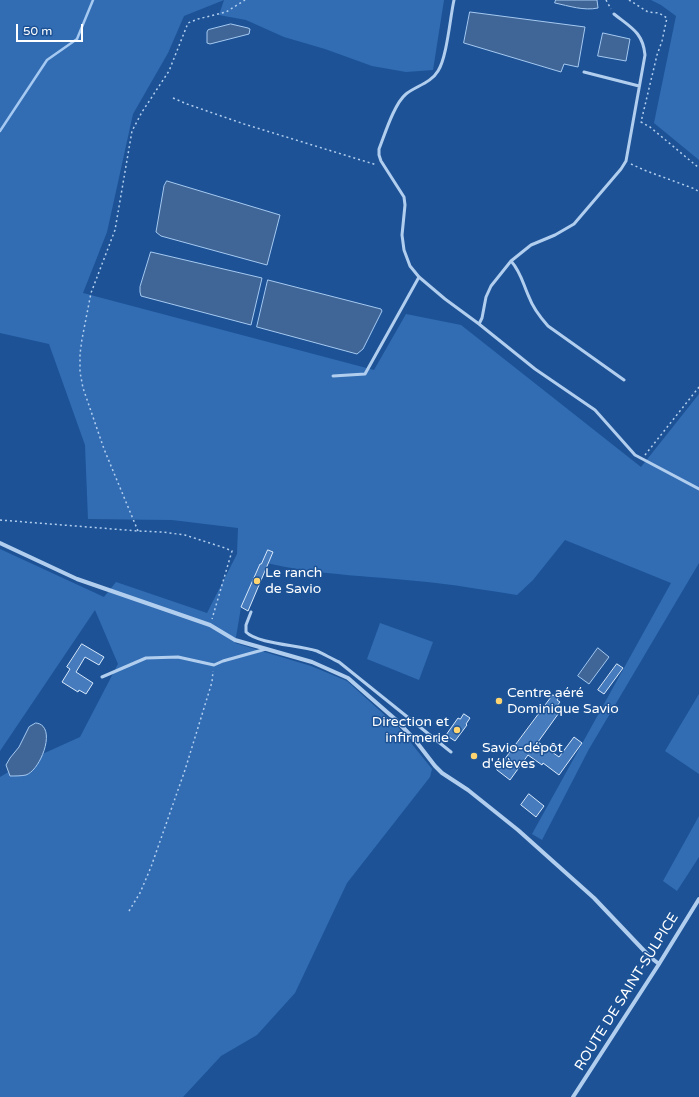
<!DOCTYPE html>
<html>
<head>
<meta charset="utf-8">
<style>
	body { margin:0 }
	#map { position:relative; width:699px; height:1097px; overflow:hidden; background:#1d5396; font-family:"Varela Round",sans-serif }
	canvas { display:block }
	.scale { position:absolute; left:16px; top:24px; width:67px; height:18px; box-sizing:border-box; border:2px solid #fff; border-top:0; padding-left:5px; font-size:12px; line-height:14px; white-space:nowrap; color:#fff; -webkit-text-stroke:3px #1d5396; paint-order:stroke }
</style>
</head>
<body>
<div id="map">
<canvas width="699" height="1097"></canvas>
<div class="scale">50 m</div>
</div>
<script>
const context = document.querySelector('canvas').getContext('2d');
context.lineJoin = 'round';
function fillPath(path, color) {
  context.fillStyle = color;
  context.fill(path, 'evenodd');
}
function strokePath(path, color, width, dash) {
  context.strokeStyle = color;
  context.lineWidth = width;
  context.lineCap = dash ? 'butt' : 'round';
  context.setLineDash(dash || []);
  context.stroke(path);
}
function label(font, color, halo, rows, align = 'center') {
  context.font = font + ' "Varela Round",sans-serif';
  context.lineWidth = 3;
  context.setLineDash([]);
  context.textBaseline = 'middle';
  context.strokeStyle = halo;
  context.fillStyle = color;
  for (const [text, x, y, turn = 0] of rows) {
    context.save();
    context.translate(x, y);
    context.rotate((+turn || 0) * Math.PI / 180);
    context.textAlign = isNaN(turn) ? turn : align;
    if (halo) context.strokeText(text, 0, 0);
    context.fillText(text, 0, 0);
    context.restore();
  }
}
fillPath(new Path2D(`
	M0,0h224l-40,16 -16,37 -35,61 -26,118 -24,61 291,77 32,-56 55,11 180,142 58,-73v169l-110,186 -47,91 -10,-6 139,-251 -106,-43 -32,40 -16,15c-27,-4 -54,-9 -81,-12 -58,-7 -117,-7 -173,-21l-3,2 -19,43 -6,36 76,23 36,15 52,47 33,41 -2,8 -83,106 -52,110 -38,42 -36,21 -38,41h-183v-320l27,-16 53,-24 38,-73 -23,-54 -95,141v-202l104,48 12,-15 91,31 30,-59 1,-26 -66,-8 -84,-1 -3,-74 -36,-101 -49,-11z
	M224,0h220l-11,70 -27,2 -34,-6 -47,-17 -41,-12 -38,-17 -27,-5z
	M651,0h48v160l-45,-37 22,-107 -15,-11z
	M380,623l53,19 -14,38 -52,-21z
	M699,694v80l-34,-23z
	M699,816v41l-22,34 -14,-10z`), '#326db4');
const water = new Path2D(`
	M556,0h41l1,8c-14,3 -29,-2 -43,-5z
	M470,12l115,15 -7,40 -14,-3 -3,8 -97,-29z
	M231,24l17,4 2,1 -1,5 -39,10 -3,-1v-11l1,-2z
	M603,33l27,6 -4,22 -28,-5z
	M167,181l113,34 -13,50 -106,-29 -5,-4 8,-46z
	M151,252l111,26 -11,47 -110,-29 -1,-4v-5z
	M268,280l113,29 1,2 -19,38 -6,5 -100,-27z
	M598,648l11,9 -20,27 -11,-8z
	M36,723c22,2 5,47 -10,52 -5,1 -11,1 -16,1l-4,-11 4,-7 9,-11 10,-20z`);
fillPath(water, '#406697');
strokePath(water, '#a5c9f1', 1);
strokePath(new Path2D(`
	M0,131l47,-71 30,-21 16,-39`), '#a5c9f1', 2.5);
const building = new Path2D(`
	M268,550l5,2 -25,59 -7,-4 19,-43h1z
	M82,644l22,13 -5,8 -14,-8 -9,15 17,11 -7,11 -7,-4 -1,2 -16,-10 8,-13 -3,-2z
	M617,664l6,4 -19,26 -6,-4z
	M553,695l5,3 -1,2 3,2 -4,5 5,3 -23,32 21,15 15,-20 8,6 -23,32 -16,-12 -1,2 -14,-10 -18,25 -13,-10z
	M464,714l6,4 -4,6 1,1 -12,16 -9,-6 12,-17 2,1z
	M529,794l15,12 -8,11 -15,-12z`);
fillPath(building, '#467cbd');
strokePath(building, '#d8e8fb', 1);
strokePath(new Path2D(`
	M606,0l5,9
	M629,0l19,12 11,1 8,5 -5,23 -5,14 -16,67 9,5 49,41
	M173,98l14,6 57,20 133,41
	M631,164l13,6 51,19 4,3
	M645,455l54,-68
	M0,520l138,11 24,1 23,3 40,13 7,3 -20,68
	M138,531l-34,-82 -21,-61 -3,-16v-18l2,-15 9,-46 24,-63 17,-99 10,-19 27,-41 19,-48 10,-4 28,-7 19,-12
	M129,911l11,-18 11,-26 34,-97 27,-88 1,-11`), '#b2ceef', 1.5, [2, 3]);
strokePath(new Path2D(`
	M454,0c-4,18 -7,57 -16,71 -7,12 -22,15 -32,23 -12,10 -21,40 -27,55v6l2,6 23,36 1,8 -3,30 2,15 6,16 9,11 26,22 34,25 56,45 60,41 40,45 64,34
	M584,72l55,14
	M511,261c10,11 12,23 18,36 4,11 11,20 19,29l76,54
	M479,324l3,-6 4,-21 5,-11 20,-25 20,-16 24,-10 19,-11 47,-55 5,-8 19,-106c-2,-23 -15,-28 -31,-41
	M333,376l32,-2 54,-97
	M251,612l-5,13v7c12,12 53,13 71,19 7,3 15,8 22,11l112,90
	M102,677l44,-19 32,-1 36,8 9,-4 43,-12`), '#b2ceef', 3);
strokePath(new Path2D(`
	M0,543l77,36 133,46 25,15 77,22 36,16 47,41 20,21 20,26 7,7 26,17 50,40 76,68 56,59 9,7
	M573,1097l86,-133 40,-65`), '#b2ceef', 4);
for (const [x, y, r, color] of [
	[257,581,4,"#fed471"],
	[499,701,4,"#fed471"],
	[457,730,4,"#fed471"],
	[474,756,4,"#fed471"]
]) {
  const dot = new Path2D();
  dot.arc(x, y, r, 0, 2 * Math.PI);
  context.fillStyle = color;
  context.fill(dot);
  strokePath(dot, '#1d5396', 1.5);
}
label('14px', '#fff', '#1d5396', [
	["Le ranch",265,573],
	["de Savio",265,589],
	["Centre aéré",507,693],
	["Dominique Savio",507,709],
	["Direction et",449,722,"right"],
	["infirmerie",449,738,"right"],
	["Savio-dépôt",482,748],
	["d'élèves",482,764]
], 'left');
label('14px', '#fff', '#1d5396', [
	["ROUTE DE SAINT-SULPICE",627,992,-58]
]);
</script>
</body>
</html>
